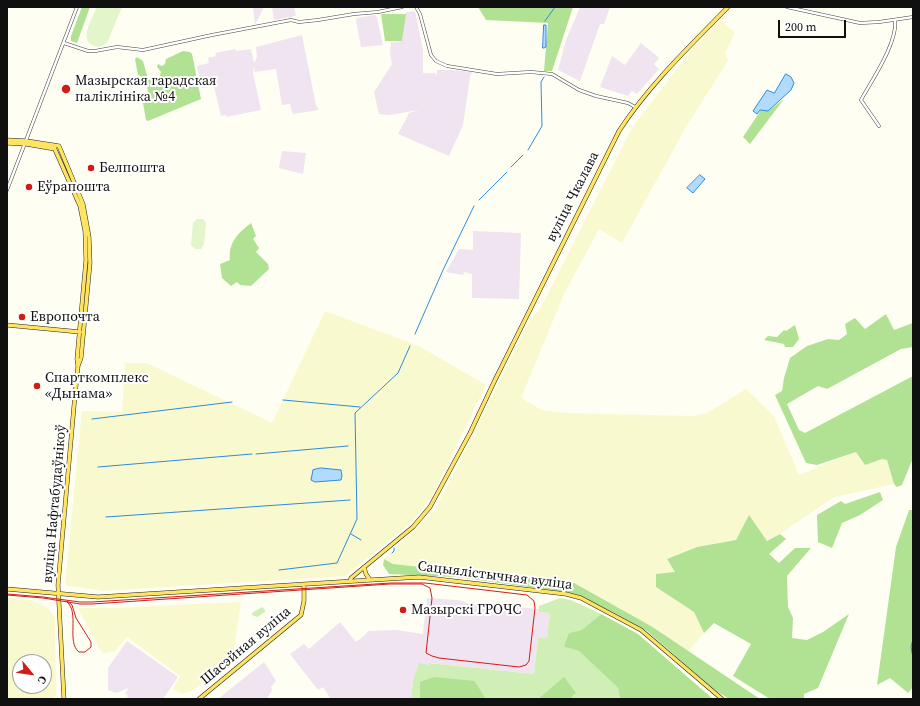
<!DOCTYPE html>
<html>
<head>
<meta charset="utf-8">
<style>
	body { margin:0 }
	#map { position:relative; width:920px; height:706px; overflow:hidden; background:#fffef3; font-family:"Source Serif 4",serif }
	canvas { display:block }
	.frame { position:absolute; inset:0; border:8px solid #101010; pointer-events:none }
	.north { position:absolute; left:12px; top:654px; width:40px; height:40px; box-sizing:border-box; background:#fff; border:1px solid #9f9f9f; border-radius:50%; rotate:119deg; font-size:11px; font-weight:700; line-height:16px; text-align:center; color:#101010 }
	.north::after { content:''; display:block; margin:auto; width:14px; height:18px; background:#d11c17; clip-path:polygon(50% 0,100% 100%,50% 72%,0 100%) }
	.scale { position:absolute; left:778px; top:20px; width:68px; height:18px; box-sizing:border-box; border:2px solid #101010; border-top:0; padding-left:5px; font-size:12px; line-height:14px; white-space:nowrap; color:#101010; -webkit-text-stroke:3px #fff; paint-order:stroke }
</style>
</head>
<body>
<div id="map">
<canvas width="920" height="706"></canvas>
<div class="frame"></div>
<div class="north">С</div>
<div class="scale">200 m</div>
</div>
<script>
const context = document.querySelector('canvas').getContext('2d');
context.lineJoin = 'round';
function fillPath(path, color) {
  context.fillStyle = color;
  context.fill(path, 'evenodd');
}
function strokePath(path, color, width, dash) {
  context.strokeStyle = color;
  context.lineWidth = width;
  context.lineCap = dash ? 'butt' : 'round';
  context.setLineDash(dash || []);
  context.stroke(path);
}
function label(font, color, halo, rows, align = 'center') {
  context.font = font + ' "Source Serif 4",serif';
  context.lineWidth = 4;
  context.setLineDash([]);
  context.textBaseline = 'middle';
  context.strokeStyle = halo;
  context.fillStyle = color;
  for (const [text, x, y, turn = 0] of rows) {
    context.save();
    context.translate(x, y);
    context.rotate((+turn || 0) * Math.PI / 180);
    context.textAlign = isNaN(turn) ? turn : align;
    if (halo) context.strokeText(text, 0, 0);
    context.fillText(text, 0, 0);
    context.restore();
  }
}
fillPath(new Path2D(`
	M253,7h11l-9,18z
	M272,7h22l2,9 -22,4z
	M580,7h30l-6,17h-4l-20,57 -22,-11 8,-30z
	M415,11l8,39v23h12l1,4 1,-7h14l21,2 -2,5 -7,48 -14,31 -51,-22 11,-21 10,-3 -30,5 -10,-1 -5,-22 18,-28 -2,-11 1,-11 11,-1 4,-29z
	M375,15l2,3 6,27 -22,2 -5,-27 1,-2z
	M302,35l14,70 3,5 -26,4 -3,-10 -8,1 -6,-36 -21,3 -1,-6 -1,7 8,37 -35,7v-2l-5,1 -7,-30 -12,2 -5,-22 12,-3 -1,-5 8,-2 -1,-3 20,-4 1,2 15,-2 3,14 3,-6 -1,-10z
	M641,43l18,15 -5,6 5,5 -22,25 -5,-3 -4,5 -28,-9 12,-31 13,9z
	M282,151l24,2 -3,21 -24,-6z
	M473,231l48,2 -2,66 -47,-1v-24l-8,-2 -1,3 -17,-3 13,-23 14,1z
	M427,598l29,2 8,1 2,2 17,2 3,-1 53,5v3l11,1 -3,25h-9l-4,36 -104,-11 -17,18 -2,18h-80l-8,-12 -5,3 -28,-36 14,-10 5,5 31,-27 16,20 9,-7 3,-4 28,-1 27,4z
	M127,641l51,36 -15,22h-37l2,-3 -3,-3 4,-5 -13,5 -8,-3v-22z
	M264,662l12,19 -5,6 1,3 -5,9h-49z`), '#efe4ef');
fillPath(new Path2D(`
	M721,20l14,13 -10,20 3,8 -41,64 -65,118 -23,-14 -35,65 -43,104 21,12 22,3 130,3 13,-3 39,-24 28,27 25,59 57,-23 31,8 7,24 -60,13 -54,37 -13,7 -18,-25 -13,24 -39,7 -30,12 8,13 -19,15 38,25 10,21 -16,19 -37,-26 -77,-43 -181,-19 -9,-5 51,-49 94,-189 10,-10 93,-183 60,-79z
	M325,311l94,35 67,39 -54,111 -19,25 -68,55 -243,15 -37,-6 17,-174 40,1 3,-49h22l125,60z
	M7,598l24,2 17,8 7,10 1,78 -4,3h-45zM20,662h24v24h-24z
	M241,602l-8,55 -38,32 -12,5 -10,-5 7,-13 -53,-39 -12,14 -9,2 -5,-1 -23,-44h35z`), '#f9f9cf');
fillPath(new Path2D(`
	M560,598l11,2 30,14 -37,33 15,4 39,37 2,11h-50l6,-6 -38,5v1h-52l-11,-18 -54,1 -1,17h-9l2,-18 6,-18 10,2v-2l105,11 4,-36h9l3,-25 -11,-1v-6z
	M262,607l3,3v2l-8,5 -5,-2v-2z`), '#d0efb7');
fillPath(new Path2D(`
	M82,7h8l-13,36 -6,-2v-5z
	M478,7h95l-21,64h-8l4,-48 -62,-3z
	M381,14h25l-4,27h-17z
	M183,51l7,1 2,2 9,45 -53,22 -2,-1 -3,-17 7,-3 -5,-22 -7,-3 -3,-16 2,-2 6,4 5,18 7,3 4,-4 2,-6 -4,-5 1,-3 4,2 3,-2 1,-5z
	M784,99l-34,45 -7,-7 18,-27 7,1z
	M251,223l5,13 -3,3 6,9 -3,4 12,12 1,5 -18,17 -11,-1 -3,-3 -6,4 -9,-8 -2,-14 10,-4c-2,-17 8,-27 21,-37z
	M886,314l8,16 19,-7v24l-12,2 -74,40 -9,-3 -31,18 12,26 6,3 108,-57v82l-11,27 -5,2 -3,-3 -7,-24 -5,-1 -17,6 -9,-13 -39,13 -11,-2 -31,-68 7,-4 2,-13 6,-20 17,-12 21,-7 11,1 8,-6 -2,-10 10,-6 10,11z
	M795,325l4,14 -6,8h-8l-1,-3 -20,-4 4,-4 9,1 7,-7 2,1z
	M880,492l3,8 -23,15 -18,8 -10,25 -14,-6 -1,-27 24,-14 4,3z
	M909,510h4v177l-5,6 -18,-15 -13,7 19,-138z
	M749,515l18,26 13,-7 6,5 -17,15 10,9 16,-15h16l-24,28 1,31 5,11 -1,20 15,2 16,-8 26,-18 -31,74 -14,6v5h-34l-37,-23 18,-32 -37,-21 -10,10 -10,-21 -38,-25v-13l19,-2 -8,-13 30,-12 39,-7z
	M384,559l9,5 181,19 77,43 109,73h-31l-16,-10 -66,-58 -69,-36 -12,-3 -110,-15 -67,-3 -6,-9z
	M601,614l37,20 75,65h-93l-2,-11 -39,-37 -15,-4 5,-14 13,-3z
	M434,677l41,4 11,18h-66v-17z
	M564,677l12,16 -6,6h-32z`), '#b1e294');
fillPath(new Path2D(`
	M97,7h25l-15,36c-4,3 -7,4 -12,3 -18,-4 -2,-29 2,-39z
	M197,219h6l3,4 -2,21 -3,5h-6l-4,-4 2,-22z`), '#e3f5ca');
const water = new Path2D(`
	M544,25h2v22l-2,1h-1z
	M786,74l5,3 3,6 -3,7 -23,21 -8,-1 -3,4 -4,-3 14,-21 7,3z
	M700,175l5,4 -12,14 -6,-5z
	M321,468l20,2 1,6 -1,4 -26,2 -4,-2 2,-10z`);
fillPath(water, '#b1dbfd');
strokePath(water, '#2f8bdc', 1);
strokePath(new Path2D(`
	M545,21l10,-14
	M528,150l14,-24 -1,-44 3,-5
	M511,167l12,-12
	M479,200l28,-28
	M415,334l28,-64 31,-64
	M283,400l77,7
	M92,419l140,-17
	M256,454l92,-8
	M98,467l154,-13
	M106,517l244,-17
	M351,534l10,6
	M392,553l2,-2v-3
	M279,570l58,-7 20,-44 -2,-106 43,-40 12,-27
	M913,639l-2,8 2,11`), '#2f8bdc', 1);
const minor = new Path2D(`
	M416,7l4,7 11,41 5,6 11,5 50,8 34,-2 21,2 27,16 17,6 32,7 7,4
	M787,7l73,16 19,-1 34,-5
	M64,43l24,8h7l22,-4 26,3 69,-15 79,-15 8,2 19,-2 36,-6 24,-2 24,-5
	M879,126l-18,-26c11,-20 37,-58 34,-80
	M7,190l70,-183`);
const major = new Path2D(`
	M7,140l20,1 32,5 24,58 6,33 1,26 -9,95 -3,8 -4,40 -16,179 6,114
	M7,143l19,1 29,5
	M53,145l27,61 5,25 1,29 -9,99 1,7
	M7,325l73,7
	M364,567l2,7 4,6
	M350,581l1,-3 62,-51 17,-20 40,-74 25,-53 124,-249c30,-46 70,-84 109,-124
	M7,589l91,8 321,-20 147,17 15,4 60,32 81,69
	M199,699l102,-84 3,-14v-17`);
strokePath(minor, '#434343', 3.5);
strokePath(major, '#212121', 4.5);
strokePath(minor, '#fff', 2.5);
strokePath(major, '#ffe463', 3.5);
strokePath(new Path2D(`
	M7,594l36,3 37,5h12l299,-19h34l102,12 7,6 1,7 -6,53 -3,4 -7,2 -80,-9 -7,-2 -6,-3 6,-55 -2,-10 -8,-4h-32l-298,20h-12l-37,-6 -36,-3
	M67,602c13,10 -1,40 12,50h6l6,-5v-5l-15,-24 -4,-13 -5,-4`), '#d11c17', 1);
for (const [x, y, r, color] of [
	[66,89,5,"#d11c17"],
	[91,168,4,"#d11c17"],
	[29,187,4,"#d11c17"],
	[22,317,4,"#d11c17"],
	[37,386,4,"#d11c17"],
	[403,610,4,"#d11c17"]
]) {
  const dot = new Path2D();
  dot.arc(x, y, r, 0, 2 * Math.PI);
  context.fillStyle = color;
  context.fill(dot);
  strokePath(dot, '#fff', 1.5);
}
label('14px', '#101010', '#fff', [
	["Мазырская гарадская",75,81],
	["паліклініка №4",75,97],
	["Белпошта",99,168],
	["Еўрапошта",37,187],
	["Европочта",30,317],
	["Спарткомплекс",45,378],
	["«Дынама»",45,394],
	["Мазырскі ГРОЧС",411,610]
], 'left');
label('14px', '#101010', '#fff', [
	["вуліца Чкалава",573,197,-63],
	["вуліца Нафтабудаўнікоў",55,504,-85],
	["Сацыялістычная вуліца",495,576,7],
	["Шасэйная вуліца",246,646,-40]
]);
</script>
</body>
</html>
